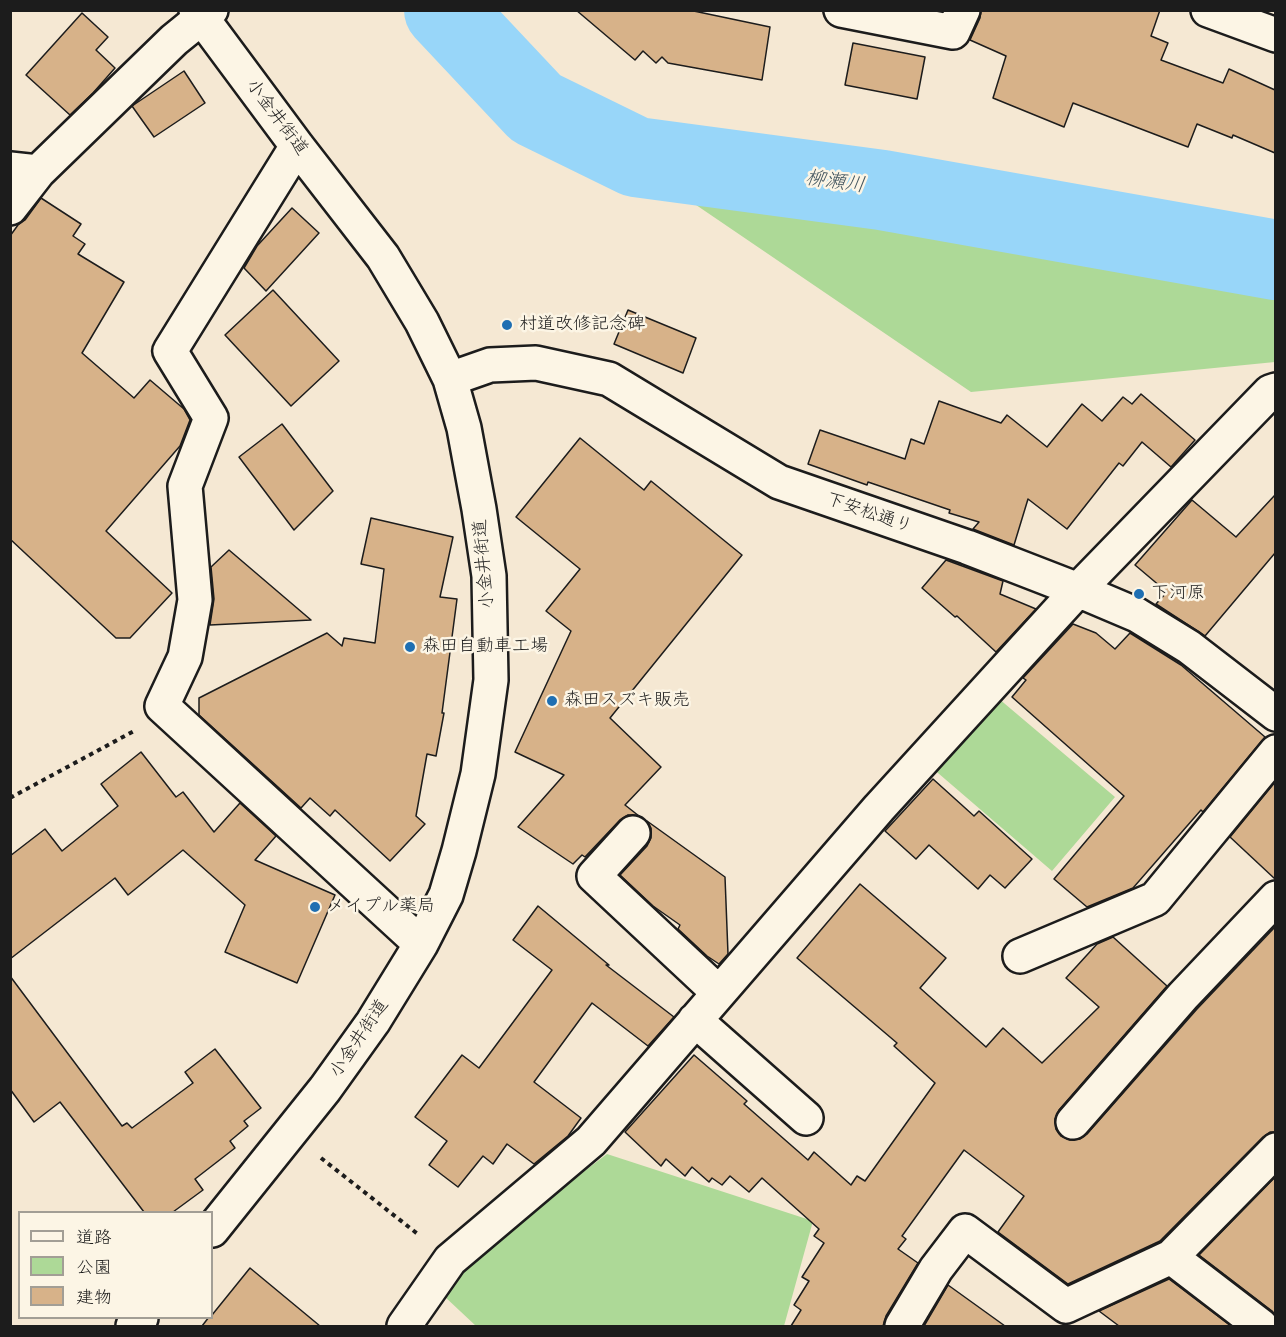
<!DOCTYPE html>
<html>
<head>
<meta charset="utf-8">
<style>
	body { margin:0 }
	#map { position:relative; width:1286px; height:1337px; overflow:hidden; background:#f5e8d3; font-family:"Architects Daughter","Klee One",sans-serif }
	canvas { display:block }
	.frame { position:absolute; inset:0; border:12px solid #1c1c1c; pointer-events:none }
	.legend { position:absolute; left:18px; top:1211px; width:195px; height:108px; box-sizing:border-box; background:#fcf5e5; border:2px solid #a29e95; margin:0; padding:8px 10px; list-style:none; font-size:18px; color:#1c1c1c }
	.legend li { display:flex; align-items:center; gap:12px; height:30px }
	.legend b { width:30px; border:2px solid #a29e95 }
</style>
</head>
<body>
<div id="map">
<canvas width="1286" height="1337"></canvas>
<div class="frame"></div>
<ul class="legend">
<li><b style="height:8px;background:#fcf5e5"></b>道路</li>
<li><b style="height:16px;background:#add997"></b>公園</li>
<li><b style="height:16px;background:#d7b289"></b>建物</li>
</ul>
</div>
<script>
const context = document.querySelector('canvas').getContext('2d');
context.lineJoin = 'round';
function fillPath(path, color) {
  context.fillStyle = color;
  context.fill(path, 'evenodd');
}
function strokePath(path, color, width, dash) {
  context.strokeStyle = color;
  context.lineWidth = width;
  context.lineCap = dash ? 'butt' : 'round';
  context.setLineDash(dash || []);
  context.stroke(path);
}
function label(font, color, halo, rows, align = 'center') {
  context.font = font + ' "Architects Daughter","Klee One",sans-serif';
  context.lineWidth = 5;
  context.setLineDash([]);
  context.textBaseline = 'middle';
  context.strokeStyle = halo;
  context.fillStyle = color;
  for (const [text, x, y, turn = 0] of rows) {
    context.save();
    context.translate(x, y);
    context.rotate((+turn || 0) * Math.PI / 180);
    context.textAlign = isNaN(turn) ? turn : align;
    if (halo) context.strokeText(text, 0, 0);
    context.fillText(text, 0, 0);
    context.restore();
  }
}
fillPath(new Path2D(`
	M677,192l598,89v81l-304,30z
	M998,698l117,99 -63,74 -121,-104z
	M607,1154l206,67 -29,105h-308l-32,-30 24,-31 57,-49z`), '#add997');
strokePath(new Path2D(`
	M444,10l92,98 100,49 246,33 394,70`), '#98d6f9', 80);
const building = new Path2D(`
	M576,10h113l81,17 -8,53 -94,-17 -6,-6 -6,6 -13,-12 -8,9z
	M981,10h179l-9,26 17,7 -7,17 62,23 6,-14 46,21v63l-42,-18 -1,3 -35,-14 -9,23 -115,-44 -9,24 -71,-29 13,-42 -36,-16 10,-22z
	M82,13l26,24 -12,13 19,18 -22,25 -23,22 -44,-40z
	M853,43l72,14 -8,42 -72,-14z
	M184,71l21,32 -51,34 -22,-31z
	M41,198l40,26 -8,12 12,8 -7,10 46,28 -42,71 52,45 16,-18 34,29 6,11 -10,26 -74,85 66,62 -42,45h-14l-106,-99v-303l8,-11 7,-5z
	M292,208l27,25 -53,58 -22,-23 13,-22z
	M273,290l66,71 -48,45 -66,-71z
	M628,310l68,28 -13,35 -69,-29z
	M1141,394l54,46 -24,27 -29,-25 -19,24 -4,-3 -52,66 -39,-30 -14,46 -41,-16 6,-7 -30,-9 1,-3 -82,-28 -1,3 -59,-21 12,-34 85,29 6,-20 13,5 15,-43 62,22 6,-8 40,32 35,-43 20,17 21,-24 9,7z
	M282,424l51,67 -39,39 -55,-73z
	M580,438l64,52 7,-9 91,74 -132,163 51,49 -36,38 14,11 -11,-1 -8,5 -35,37 -3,-2 -9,9 -55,-37 46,-52 -49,-23 56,-121 -25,-20 34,-42 -64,-52z
	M1275,495v58l-70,83 -49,-32 11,-12 -32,-27 57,-65 44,37z
	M371,518l82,19 -13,60 17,2 -15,114h2l-8,43 -9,-2 -11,62 9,8 -35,37 -55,-51 -5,6 -20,-18 -9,10 -102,-93v-17l128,-65 15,13 2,-8 31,5 9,-74 -23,-5z
	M229,550l82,70 -101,5 4,-26 -3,-32z
	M946,560l57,21 -3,13 36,15 -40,43 -39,-36 -2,1 -33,-29z
	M1073,624l23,9 19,16 15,-16 51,32 84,72 -62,75 -2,-2 -68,78 -46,19 -33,-28 70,-83 -112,-99 14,-17 -3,-2z
	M141,752l35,45 7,-5 31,40 26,-29 36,33 -21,24 80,35 -38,88 -72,-31 20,-47 -62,-55 -55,45 -13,-17 -105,81v-103l35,-27 17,22 56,-45 -17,-22z
	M933,779l41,37 5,-5 53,48 -27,29 -15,-13 -12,14 -49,-44 -13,14 -31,-28z
	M1275,782v97l-45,-42z
	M647,821l78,56 3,77 -9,10 -12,-8 -29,-27 2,-4 -27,-19 -33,-31 27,-29 4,-8v-10z
	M860,884l86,74 -26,30 66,59 17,-19 39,35 57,-56 -33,-29 31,-34 16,-7 54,49 -108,124 -4,9 1,10 5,7 9,4 10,-1 7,-5 110,-125 78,-82v205h-5l-7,5 -103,104 -92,43 -70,-52 26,-36 -60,-46 -62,86 4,3 -8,10 20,14 -32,53 -3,10h-92l10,-16 -7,-5 15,-24 -7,-4 22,-34 -10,-7 5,-7 -57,-51 -13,14 -19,-16 -8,9 -10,-7 -3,4 -17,-15 -7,9 -19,-17 -5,7 -36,-34 69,-77 53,46 -3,3 64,56 6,-8 37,33 6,-9 8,5 70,-98 -41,-37 3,-3 -100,-85z
	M538,906l71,59h-3l68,52 -26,29 -56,-43 -58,79 47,36 -13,18 -34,28 -27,-20 -14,20 -10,-8 -25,31 -29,-22 18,-24 -32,-24 47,-62 17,13 73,-98 -39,-30z
	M10,976l112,150 5,-3 5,5 61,-45 -8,-11 30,-23 46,59 -17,13 4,5 -18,15 5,7 -40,31 8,11 -30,22h-29l-84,-110 -26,20 -24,-33z
	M1275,1177v138l-3,-4 -73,-56z
	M250,1268l70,58h-118l7,-9h3v-2z
	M1169,1279l62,47h-112l-20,-15z
	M948,1285l57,41h-81z`);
fillPath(building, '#d7b289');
strokePath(building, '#1c1c1c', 1.5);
const minor = new Path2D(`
	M196,10l101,136 86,111 39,65 28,57 14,49 15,81 10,67 2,104 -13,94 -19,77 -13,44 -25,49 -48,78 -48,67 -113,141
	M841,10l112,22 10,-22
	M1208,10l68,25
	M297,146l-127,205 41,67 -26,68 10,114 -10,57 -23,49 259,238
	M10,169l28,3 136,-132 37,-30
	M10,208l28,-36
	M450,379l40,-14 46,-2 73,16 170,103 188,65 111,43 59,25 52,32 87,67
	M633,833l-39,43 125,117
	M1020,956l135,-57 121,-147
	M695,1020l111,98
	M1073,1122l110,-126 93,-98
	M1171,1257l90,69
	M133,1326l8,-8
	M404,1326l46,-66 141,-119 288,-333 199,-218 192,-198 6,-2
	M902,1326l34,-57 29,-38 101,75 105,-49 105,-107`);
strokePath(minor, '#1c1c1c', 38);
strokePath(new Path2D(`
	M10,798l124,-67
	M321,1158l98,77`), '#1c1c1c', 4, [4.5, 4.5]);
strokePath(minor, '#fcf5e5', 33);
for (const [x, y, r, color] of [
	[507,325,6,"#1f6fb2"],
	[1139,594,6,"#1f6fb2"],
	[410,647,6,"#1f6fb2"],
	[552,701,6,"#1f6fb2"],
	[315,907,6,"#1f6fb2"]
]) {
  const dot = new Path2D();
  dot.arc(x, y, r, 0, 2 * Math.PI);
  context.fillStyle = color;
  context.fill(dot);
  strokePath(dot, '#fcf5e5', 2);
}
label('18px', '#1c1c1c', '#fcf5e5', [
	["小金井街道",276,118,53],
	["下安松通り",869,514,19],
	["小金井街道",485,564,-95],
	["小金井街道",360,1039,-56]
]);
label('18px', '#1c1c1c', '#fcf5e5', [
	["村道改修記念碑",519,325],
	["下河原",1151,594],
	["森田自動車工場",422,647],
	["森田スズキ販売",564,701],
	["メイプル薬局",327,907]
], 'left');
label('italic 20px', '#41545e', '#fcf5e5', [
	["柳瀬川",835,183,8]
]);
</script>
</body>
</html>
